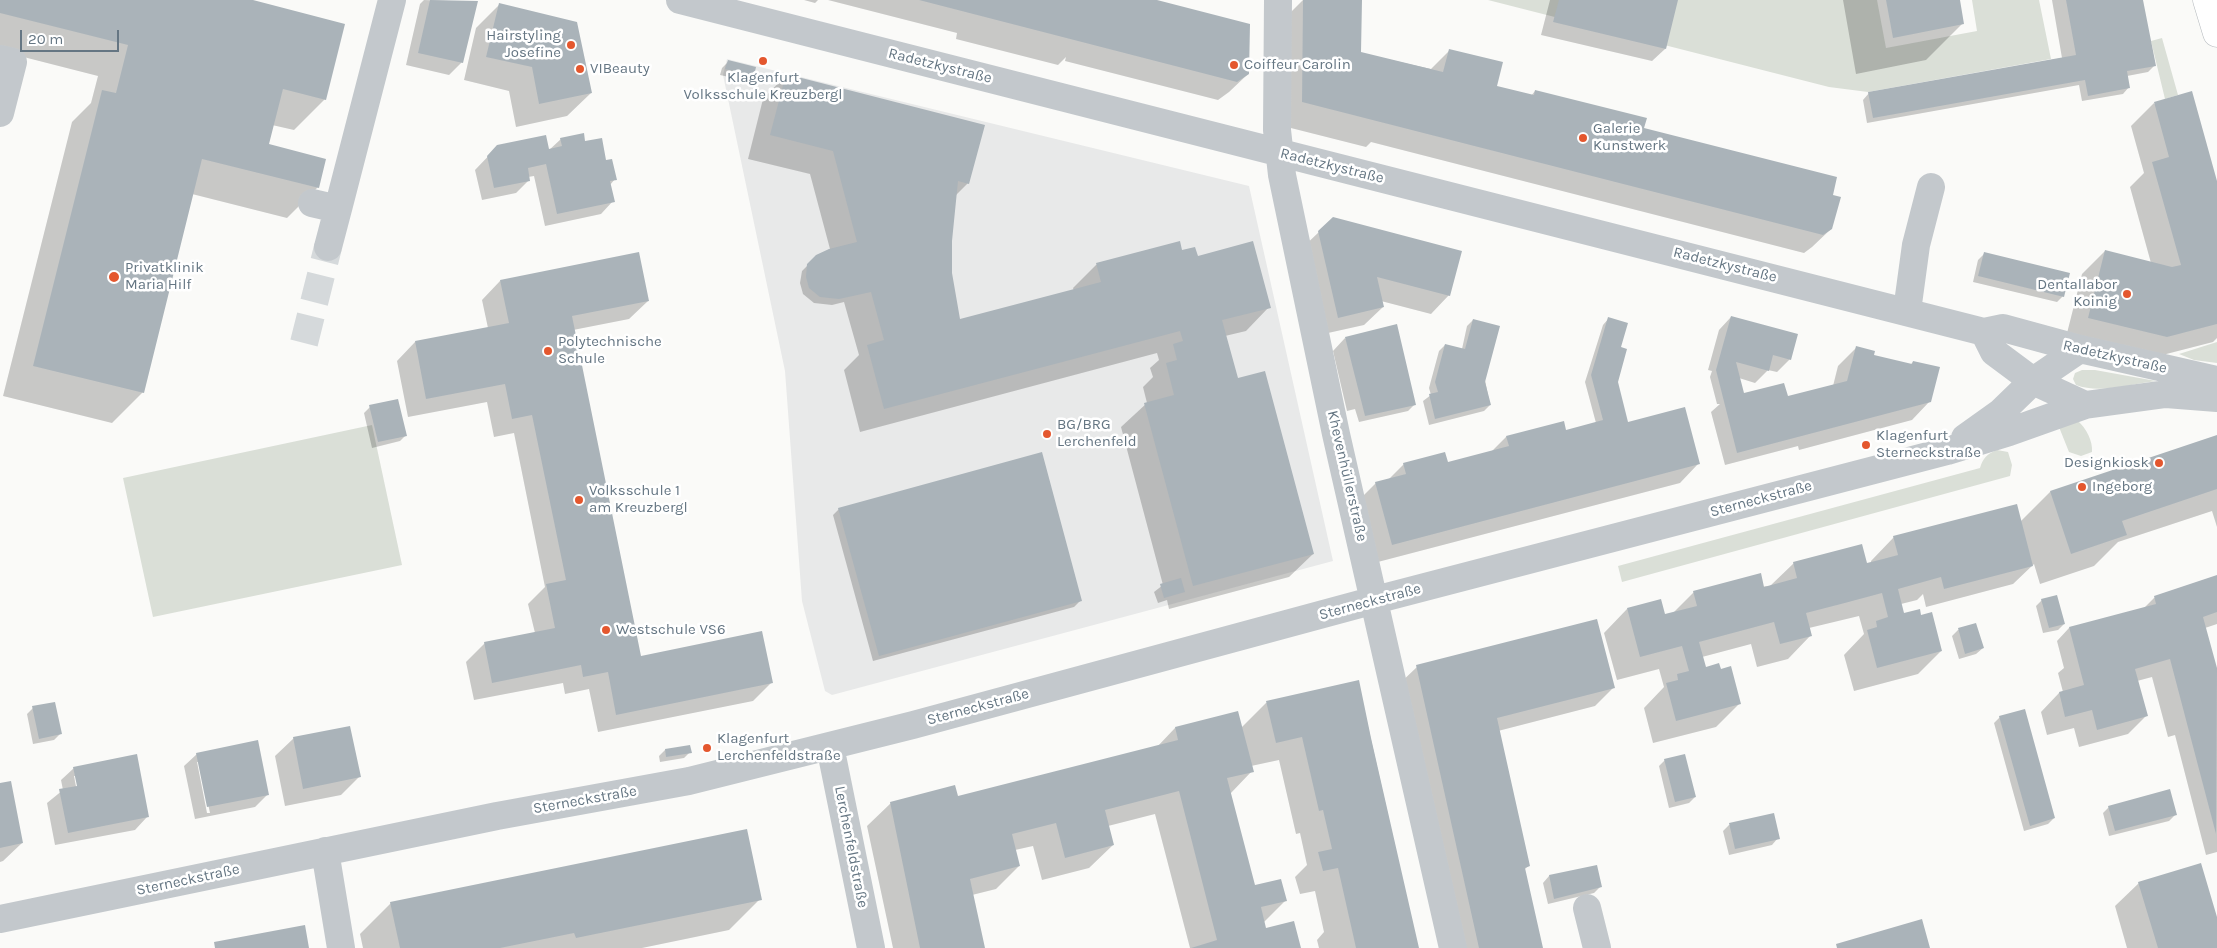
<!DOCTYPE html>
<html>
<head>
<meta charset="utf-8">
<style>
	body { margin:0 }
	#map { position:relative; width:2217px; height:948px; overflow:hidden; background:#fafaf8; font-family:Karla,sans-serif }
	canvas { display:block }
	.scale { position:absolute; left:20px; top:30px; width:99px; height:22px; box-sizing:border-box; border:2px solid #657683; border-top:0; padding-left:6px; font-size:15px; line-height:18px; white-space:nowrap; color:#657683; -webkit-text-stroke:4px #fff; paint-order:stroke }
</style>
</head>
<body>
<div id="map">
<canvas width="2217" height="948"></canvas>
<div class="scale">20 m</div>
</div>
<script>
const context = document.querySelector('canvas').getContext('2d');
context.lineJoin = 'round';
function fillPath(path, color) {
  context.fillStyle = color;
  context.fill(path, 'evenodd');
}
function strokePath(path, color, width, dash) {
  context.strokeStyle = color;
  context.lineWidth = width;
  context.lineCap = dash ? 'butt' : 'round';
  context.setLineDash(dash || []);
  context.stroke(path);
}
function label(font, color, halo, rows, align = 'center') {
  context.font = font + ' Karla,sans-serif';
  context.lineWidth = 5;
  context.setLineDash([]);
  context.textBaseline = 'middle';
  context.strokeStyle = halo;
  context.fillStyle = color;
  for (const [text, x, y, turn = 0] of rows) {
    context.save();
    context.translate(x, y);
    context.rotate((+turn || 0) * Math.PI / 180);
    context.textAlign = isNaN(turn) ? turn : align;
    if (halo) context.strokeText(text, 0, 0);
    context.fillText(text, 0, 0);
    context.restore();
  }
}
fillPath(new Path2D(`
	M727,59l522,127 84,375 -501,134 -7,-4 -23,-90 -17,-230 -62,-296z`), '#e8e9e9');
fillPath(new Path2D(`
	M1488,0h389l9,48 91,-17 -5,-31h67l12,59 -183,33 -39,-5z
	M2162,38l16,57 -13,4 -14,-58z
	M2217,342v21l-23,-3 -15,-6z
	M2082,370h13l61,11c-24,3 -57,13 -80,4l-3,-6 2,-6z
	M2078,421c8,7 15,20 14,31l-11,4 -12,-4 -10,-25z
	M372,425l30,140 -249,52 -30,-139z
	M1997,450l11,2 4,13 -2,11 -388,106 -4,-16 362,-98c3,-10 7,-14 17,-18z`), '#dadfd7');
fillPath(new Path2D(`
	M0,0h248l77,99 -31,31 -22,-5 -5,20 51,42 -31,31 -95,-24 -49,198 -31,31 -109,-27 69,-274 19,-19 7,-27 -98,-25z
	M424,0l52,2 -14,60 -13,13 -43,-10 14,-61z
	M804,0h14l-3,3z
	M828,0h324l96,74 -19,18 -11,8 -153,-39 1,-4 -8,8 -102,-26 1,-6z
	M1303,0h57v53l71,16 18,-18 47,36 35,9 4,-5 296,105v33l-19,18 -8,6 -433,-111 -5,5 -87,-22 1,-102z
	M1550,0h127l-12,49 -13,12 -111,-26z
	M1843,0h115l5,23 -37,37 -70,14z
	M2052,0h90l12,66 -6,6 -21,4 2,11 -6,7 -41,7 -3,-16 -212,38 -4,-23 6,-7 193,-35z
	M499,5l92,88 -24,23 -51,11 -7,-36 -45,-11 12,-52z
	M728,62l25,13 -6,6 -27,-6 2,-7z
	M786,75l182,108 -13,13 -4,45v33l8,47 115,-30 -1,-3 23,-23 83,-23 3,10 15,5 72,50 -23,24 -21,5 12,44 76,174 -24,23 -120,32 -2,-9 -9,3 -4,-11 9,-7 -42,-158 26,-24 -4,-16 10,-10 -3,-9 9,-8 -2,-7 -297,79 -16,-62 15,-15 -15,-53 -12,3 -18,-2 -11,-9 -3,-11 2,-12 15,-15 13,-7 -20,-75 -62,-15 15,-60z
	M2154,103l63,83v152l-4,4 -70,18 -78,-19 17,-67 23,-23 46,12 -21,-76 14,-14 -13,-47z
	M561,139l23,4 31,36 -5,6 3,16 -12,13 -56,12 -11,-50 -6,1 1,3 -13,13 -34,7 -7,-30 23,-24 50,5z
	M1319,232l130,63 -18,19 -50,-13 2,6 -19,18 -45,10 -19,-85z
	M1984,254l79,42 -6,6 -84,-20 5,-22z
	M500,281l148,20 -19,18 -56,11 67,328 131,25 -18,18 -155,31 -9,-43 -24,5 -2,-11 -89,17 -8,-38 19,-19 50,-10 -7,-29 17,-17 -31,-154 -20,4 -7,-35 -79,15 -11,-56 18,-19 73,-14 -6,-28z
	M1731,317l59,42 -13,13 -9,-2 -13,13 -16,-5 1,17 47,3 46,-12 5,-20 18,-18 16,8 38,9 3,-3 17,39 -18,19 -113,30 -1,-4 -73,19 -14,-53 9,-8h-3l-7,-27 2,-6 -4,-1 11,-40z
	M1609,318l10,30 -3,34 10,40 72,42 -18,19 -306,80 -17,-61 19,-19 12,-3 16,-16h43l44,-12 15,-15 59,-6 31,-8 -11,-41 18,-57z
	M1473,320l17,85 -6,6 -55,14 -6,-24 8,-6 -2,-7 10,-37 6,-6 17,4 5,-23z
	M1345,338l70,66 -7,7 -49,11 -4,-13 -8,2 -14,-60z
	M370,407l36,28 -6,6 -28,7 -8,-35z
	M2217,436v91l-5,-16 -94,31 -24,24 -54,18 -6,-20 -21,20 -87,23 -3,-13 -6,6 -16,4 3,11 16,2 21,34 -23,23 -64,17 -10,-36 20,-21 -5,-18 -50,12 2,7 -23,24 -31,8 -6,-23 -49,13 3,12 34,35 -23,23 -63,16 -9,-35 20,-21 -5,-18 -42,11 -13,-47 23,-24 37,7 8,-2 22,-22 76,-6 24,-23 72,2 5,-2v-2l23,-24 126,-15 30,-30z
	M839,509l242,91 -7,7 -201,54 -40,-146z
	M2217,576v48l-12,4 12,44v180l-11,3 -31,-120 -7,2 -16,-60 -15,4 9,35 -18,18 -49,13 -5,-19 -27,7 -6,-23 18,-19 4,-1 -5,-19 6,-5 -7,-27 12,-13 74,-19 11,-11z
	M2042,600l22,24 -6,6 -15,3 -7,-27z
	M1976,625l7,23 -7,6 -17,5 -7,-23 6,-6z
	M1417,667l197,20 -19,19 -97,25 30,135 -4,4 17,78h-91l-52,-263z
	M1358,682l60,266h-99l-2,-8 7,-8 -9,-41 -15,3 -5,-17 12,-12 -7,-32 -4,1 -17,-74 -28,6 1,5 -22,23 24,93 32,13 -23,23 2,5 35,20h-110l-35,-134 -47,12 5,19 -24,23 -47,12 -9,-34 -18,4 4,16 -23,23 -24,6 11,53h-90l-26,-122 24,-23 66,-5 200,-51 18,-19h66l25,-25z
	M33,708l27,26 -6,6 -21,4 -6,-30z
	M2000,717l54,101 -6,6 -24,7 -30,-108z
	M294,738l65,39 -18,18 -56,11 -10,-50z
	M665,750l25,2 -6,6 -24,4 -1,-6z
	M197,754l71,40 -13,13 -60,12 -11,-53zM197,762h2l11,51h-3z
	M1665,760l30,37 -6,6 -20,5 -10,-42z
	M74,768l73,49 -12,13 -80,15 -8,-42 16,-13 -2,-10zM74,776h2l3,16h-2z
	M0,784l22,59 -19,18 -3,1z
	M2109,807l66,8 -6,6 -60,15 -6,-23z
	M1773,815l5,23 -6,7 -43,10 -6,-24 6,-6z
	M1549,876l51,11 -6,6 -46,11 -5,-21z
	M2139,883l78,39v26h-90l-12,-42z
	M760,899l-31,31 -87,18h-279l-3,-14 31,-31z`), '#0003');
fillPath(new Path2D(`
	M0,0h253l92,24 -19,76 -43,-11 -14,55 57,15 -7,29 -117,-29 -58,234 -111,-27 69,-276 14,3 12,-48 -128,-32z
	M430,0l48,1 -15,62 -45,-10z
	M919,0h238l93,24 -1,50 -12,8z
	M1303,0h59l-1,52 82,20 6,-23 54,13 -6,24 37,9 1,-5 112,28 -3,10 193,49 -4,18 8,2 -9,32 -9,6 -521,-133z
	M1559,0h119l-12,49 -113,-27z
	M1886,0h74l4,24 -71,14z
	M2066,0h77l13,66 -29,5 3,17 -42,8 -3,-16 -212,38 -5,-26 208,-37z
	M499,3l78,19 15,71 -53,11 -7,-37 -46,-10z
	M728,60l28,7 -2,9 -29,-7z
	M786,74l199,51 -16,59 -11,-3 -6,60v32l8,46 141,-37 -5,-19 84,-22 2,9 13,-3 3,9 55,-15 18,67 -49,12 16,58 27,-7 49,183 -121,32 -49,-183 30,-8 -8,-32 11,-3 -4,-16 10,-3 -3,-10 -296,78 -17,-64 17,-5 -13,-48 -32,7 -19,-2 -11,-9 -3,-11 1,-13 9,-9 13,-6 28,-7 -24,-91 -63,-16z
	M2192,91l25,90v143l-50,13 -79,-19 17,-68 67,17 9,-2 -29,-103 17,-5 -15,-55z
	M584,133l1,8 17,-3 4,22 6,-1 5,21 -7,1 5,21 -58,12 -11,-50 -18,4 2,13 -36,7 -7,-32 10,-11 49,-10 3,14 13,-3 -2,-8z
	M1333,217l129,34 -12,45 -73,-19 7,30 -46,11 -20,-87z
	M639,252l10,49 -77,15 69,340 121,-25 11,52 -157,32 -8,-43 -25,5 -2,-12 -89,18 -8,-41 71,-14 -9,-44 20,-4 -34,-165 -20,4 -7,-35 -79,15 -11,-58 94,-18 -9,-43z
	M1984,252l86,21 -6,24 -86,-21z
	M1731,316l67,18 -7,26 -18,-5 -4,16 -33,-9 8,31 40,-10 4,13 59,-15 9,-35 19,5 -1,4 38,9 1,-3 27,6 -9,35 -194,51 -21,-83z
	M1608,317l20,6 -7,24 6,2 -9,33 10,40 57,-15 15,57 -308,81 -17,-63 31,-8 -3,-11 42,-11 3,10 61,-16 -3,-10 58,-15 2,9 37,-10 -12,-45z
	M1473,319l27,7 -15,56 6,23 -56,14 -6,-25 9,-2 -3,-10 10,-38 20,5z
	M1397,324l19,81 -51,11 -20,-79z
	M398,399l9,37 -29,6 -9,-37z
	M2217,435v54l-95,32 5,14 -56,19 -21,-63z
	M1042,452l40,149 -203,55 -41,-148z
	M2017,504l16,62 -89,23 -3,-12 -43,12 6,24 16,-4 1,6 11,-3 10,39 -65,17 -10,-38 10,-3 -1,-6 12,-4 -6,-24 -41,11 -35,9 6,23 -32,8 -6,-22 -75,20 7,25 13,-4 2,6 10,-3 10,38 -65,17 -10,-38 12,-3 -1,-6 12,-3 -7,-25 -42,11 -13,-49 34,-9 4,15 32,-8 -4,-15 68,-18 3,14 33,-9 -4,-16 69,-18 5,19 16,-4 15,-4 -5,-19z
	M2217,575v37l-14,5 14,51 -1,166 -46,-175 -35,10 13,47 -51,14 -5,-20 -27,7 -6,-25 25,-7 -15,-58 87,-23 -2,-8z
	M1181,578l4,14 -21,6 -4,-14z
	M2057,595l8,29 -16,4 -8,-29z
	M1597,619l18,69 -118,30 33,148 -5,2 18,80h-64l-63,-283z
	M1976,623l8,25 -19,6 -7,-26z
	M1359,680l12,58 48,210h-63l-18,-80 -15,3 -5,-19 14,-3 -9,-39 -4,1 -17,-74 -26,6 -10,-42z
	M55,702l7,32 -23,5 -7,-33z
	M2025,709l30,109 -25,8 -31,-110z
	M1238,711l16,61 -27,6 28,107 26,-6 6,22 -26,6 5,21 28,-7 7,27h-110l26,-8 -38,-149 -74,19 9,35 -49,13 -9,-35 -44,11 8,32 -50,13 15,69h-65l-30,-146 65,-17 3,11 220,-56 -3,-13z
	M350,726l11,51 -58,12 -10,-52z
	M258,740l11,55 -62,12 -11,-54z
	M690,745l2,8 -26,4 -1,-8z
	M137,754l12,63 -81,16 -9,-44 18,-3 -4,-19z
	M1685,754l11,43 -21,5 -11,-43z
	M11,781l12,62 -23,5v-65z
	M2170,789l7,26 -62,16 -7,-25z
	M1774,813l6,26 -45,10 -6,-26z
	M747,829l15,71 -186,38 -2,-5 -74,15h-100l-10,-46z
	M2201,863l16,54v31h-59l-20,-66z
	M1597,865l5,22 -48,12 -5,-24z
	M1922,919l8,29h-93l-1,-4z
	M305,925l4,23h-94l-1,-6z`), '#aab3b9');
strokePath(new Path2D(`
	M304,343l24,-96`), '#d5d9db', 28, [28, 14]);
const major = new Path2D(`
	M2207,0l10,33`);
strokePath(major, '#b5babe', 29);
strokePath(new Path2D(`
	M680,0l1304,332 19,-4 77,21 137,31
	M1278,0l-1,130 5,45 54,259 117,514
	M0,59l13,3 -13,51
	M312,203l26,6 54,-209
	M328,247l10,-38
	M1907,311l9,-66 15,-58
	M1984,332l10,20 39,29 52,24
	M1965,438l35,-25 33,-32 47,-32
	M830,746l41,202
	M325,851l16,97
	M1587,908l10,40
	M0,919l497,-103 192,-35 224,-56 462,-125 572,-149 62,-19 76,-27 81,-11 51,4`), '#c3c8cc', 28);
strokePath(major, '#fff', 28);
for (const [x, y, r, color] of [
	[571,45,5,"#e4572e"],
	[763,61,5,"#e4572e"],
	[1234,65,5,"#e4572e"],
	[580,69,5,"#e4572e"],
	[1583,138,5,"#e4572e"],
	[114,277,6,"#e4572e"],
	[2127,294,5,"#e4572e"],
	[548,351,5,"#e4572e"],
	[1047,434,5,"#e4572e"],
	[1866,445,5,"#e4572e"],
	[2159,463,5,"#e4572e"],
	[2082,487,5,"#e4572e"],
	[579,500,5,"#e4572e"],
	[606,630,5,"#e4572e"],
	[707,748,5,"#e4572e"]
]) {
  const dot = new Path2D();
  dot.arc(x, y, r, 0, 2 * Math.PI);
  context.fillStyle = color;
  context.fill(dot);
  strokePath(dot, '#fff', 2);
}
label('15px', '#657683', '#fff', [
	["Hairstyling",561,36,"right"],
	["Josefine",561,53,"right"],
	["Coiffeur Carolin",1244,65],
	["VIBeauty",590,69],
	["Klagenfurt",763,78,"center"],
	["Volksschule Kreuzbergl",763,95,"center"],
	["Galerie",1593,129],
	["Kunstwerk",1593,146],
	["Privatklinik",125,268],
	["Maria Hilf",125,285],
	["Dentallabor",2117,285,"right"],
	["Koinig",2117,302,"right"],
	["Polytechnische",558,342],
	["Schule",558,359],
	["BG/BRG",1057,425],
	["Lerchenfeld",1057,442],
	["Klagenfurt",1876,436],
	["Sterneckstraße",1876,453],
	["Designkiosk",2149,463,"right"],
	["Ingeborg",2092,487],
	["Volksschule 1",589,491],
	["am Kreuzbergl",589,508],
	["Westschule VS6",616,630],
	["Klagenfurt",717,739],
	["Lerchenfeldstraße",717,756]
], 'left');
label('15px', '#657683', '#fff', [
	["Radetzkystraße",940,66,14],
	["Radetzkystraße",1332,166,14],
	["Radetzkystraße",1725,265,14],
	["Radetzkystraße",2115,357,13],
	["Khevenhüllerstraße",1347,476,77],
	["Sterneckstraße",1761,499,-15],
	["Sterneckstraße",1370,602,-15],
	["Sterneckstraße",978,707,-15],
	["Sterneckstraße",585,800,-10],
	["Lerchenfeldstraße",851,847,79],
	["Sterneckstraße",188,880,-12]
]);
</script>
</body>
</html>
